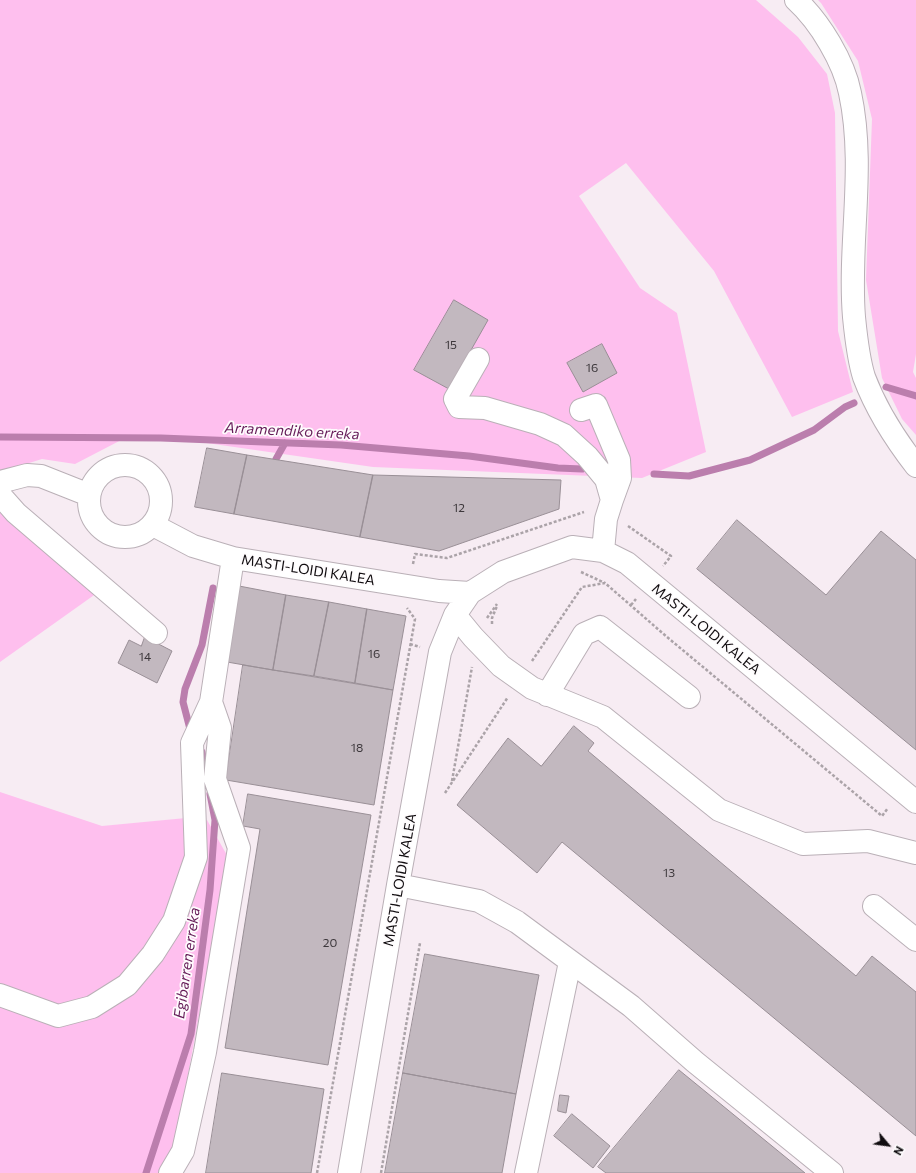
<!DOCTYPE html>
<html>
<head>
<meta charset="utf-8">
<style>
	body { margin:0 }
	#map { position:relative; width:916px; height:1173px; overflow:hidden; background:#f7ecf3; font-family:Commissioner,sans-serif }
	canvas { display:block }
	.north { position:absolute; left:868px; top:1125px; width:40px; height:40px; -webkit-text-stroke:3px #fefcfd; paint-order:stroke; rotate:119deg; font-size:11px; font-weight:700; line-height:16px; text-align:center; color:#110d10 }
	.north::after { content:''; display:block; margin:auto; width:14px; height:18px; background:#110d10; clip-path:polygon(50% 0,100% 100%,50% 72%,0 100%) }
</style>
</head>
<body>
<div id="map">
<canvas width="916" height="1173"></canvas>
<div class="north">N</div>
</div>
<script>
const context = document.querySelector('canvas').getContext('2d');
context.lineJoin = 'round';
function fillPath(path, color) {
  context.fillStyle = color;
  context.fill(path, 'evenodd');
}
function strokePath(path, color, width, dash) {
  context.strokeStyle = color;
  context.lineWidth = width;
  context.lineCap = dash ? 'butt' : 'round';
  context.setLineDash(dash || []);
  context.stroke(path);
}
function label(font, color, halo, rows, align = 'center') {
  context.font = font + ' Commissioner,sans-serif';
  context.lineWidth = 3.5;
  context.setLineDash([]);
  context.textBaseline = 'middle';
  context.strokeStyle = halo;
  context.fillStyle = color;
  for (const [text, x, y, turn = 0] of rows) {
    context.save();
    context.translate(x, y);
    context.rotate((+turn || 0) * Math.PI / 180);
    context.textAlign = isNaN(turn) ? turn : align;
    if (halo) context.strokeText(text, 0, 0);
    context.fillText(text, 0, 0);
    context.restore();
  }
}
fillPath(new Path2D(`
	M0,0h756l42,37 29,37 8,39 3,218 15,61 -61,25 -78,-146 -88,-108 -47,33 61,92 37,25 29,139 -64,26 -269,-11 -201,-29 -45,-1 -52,27 -33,-5 -42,13z
	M818,0h98v354l-3,18 3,6v57l-14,-16 -20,-41 -16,-98 6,-161 -14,-58 -37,-58z
	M0,506l97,87 -97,69z
	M0,792l102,34 84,-8 21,2 21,37 -54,294 -13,22h-161z`), '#febfee');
strokePath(new Path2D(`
	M886,387l30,9
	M0,437l161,1 180,7 128,11 89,12 24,1
	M276,459l9,-16
	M654,474l35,2 61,-16 64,-30 31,-23 9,-4
	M190,729l-7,-27 2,-13 17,-44 11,-57
	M202,752l5,24
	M146,1173l45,-139 19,-144 5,-70 -5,-26`), '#bb7ead', 7);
const building = new Path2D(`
	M454,300l34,20 -39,69 -35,-19z
	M602,344l15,29 -34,19 -16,-29z
	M207,448l40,7 -13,59 -39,-7z
	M247,455l126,20 -13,62 -126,-23z
	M373,475l188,5 -2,29 -120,42 -79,-14z
	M737,520l89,75 55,-64 35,29v190l-219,-181z
	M239,586l47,9 -13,75 -46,-8z
	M286,595l43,7 -15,74 -41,-6z
	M329,602l38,7 -12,74 -41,-7z
	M367,609l39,7 -13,74 -38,-7z
	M145,637l27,14 -15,32 -39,-20 11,-23 12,6z
	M243,665l150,25 -19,115 -148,-25z
	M574,726l20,17 -6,8 268,225 16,-20 44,36v144l-354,-294 -25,31 -80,-68 51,-67 33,28z
	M248,794l123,21 -43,250 -103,-17 35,-219 -17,-3z
	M425,954l114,21 -23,119 -113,-21z
	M679,1070l126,103h-199l-8,-6z
	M222,1073l102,16 -13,84h-105z
	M403,1073l113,21 -14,79h-117z
	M560,1095l9,1 -3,17 -8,-2z
	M572,1114l38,32 -17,22 -39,-32z`);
fillPath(building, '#c2b8bf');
strokePath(building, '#998f96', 1);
const minor = new Path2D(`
	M796,0c24,22 48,62 54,93 16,74 -2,150 4,224 2,20 4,41 10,60 12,32 31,62 52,89
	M478,359l-23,40 4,8 26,1 55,16 24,11 23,21 19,23 6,21 -6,19 -3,32
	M581,410l15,-5 23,55 1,18 -8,22
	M89 501a36 36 0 1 1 72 0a36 36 0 1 1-72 0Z
	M0,482l27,-7 14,1 48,19
	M0,495l16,18 140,120
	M153,525l40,21 40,12 206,33 31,2 33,-21 69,-25 31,4 24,12 289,239
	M455,615l18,22 28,29 31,22 71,29 116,93 84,34 65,-3 48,12
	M547,695l37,-61 16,-7 89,70
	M398,885l81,16 38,21 114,84 64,56 137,111
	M874,906l42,34
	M0,995l58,21 34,-9 35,-22 26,-31 21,-33 22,-64 -4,-114 19,-41 22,-144
	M170,1173l13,-22 22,-99 34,-204 -24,-69 5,-51 -9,-26
	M349,1173l49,-288 42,-233 15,-37 15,-22
	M526,1173l44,-211`);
strokePath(minor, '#bab0b7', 24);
strokePath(new Path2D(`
	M628,526l43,30 -8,10
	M413,564l2,-10 32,4 137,-46
	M581,572l24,11
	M631,605l5,-6
	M487,618l10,-14
	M492,624v-6l5,-12
	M410,644l10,3
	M532,661l50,-74 23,-4 62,54 215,179 6,-8
	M452,781l20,-114
	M445,793l63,-96
	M317,1173l98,-554 -8,-11
	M381,1173l39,-230`), '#aba3a8', 2.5, [3, 2]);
strokePath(minor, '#fff', 22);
label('12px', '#3d383c', null, [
	["15",451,345],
	["16",592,368],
	["12",459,508],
	["16",374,654],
	["14",145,657],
	["18",357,748],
	["13",669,873],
	["20",330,943]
]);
label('14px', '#110d10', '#fefcfd', [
	["MASTI-LOIDI KALEA",308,570,9],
	["MASTI-LOIDI KALEA",706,629,39],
	["MASTI-LOIDI KALEA",400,880,-80]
]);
label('italic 15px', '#651b58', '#fefcfd', [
	["Arramendiko erreka",292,431,3],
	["Egibarren erreka",187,963,-82]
]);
</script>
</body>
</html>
